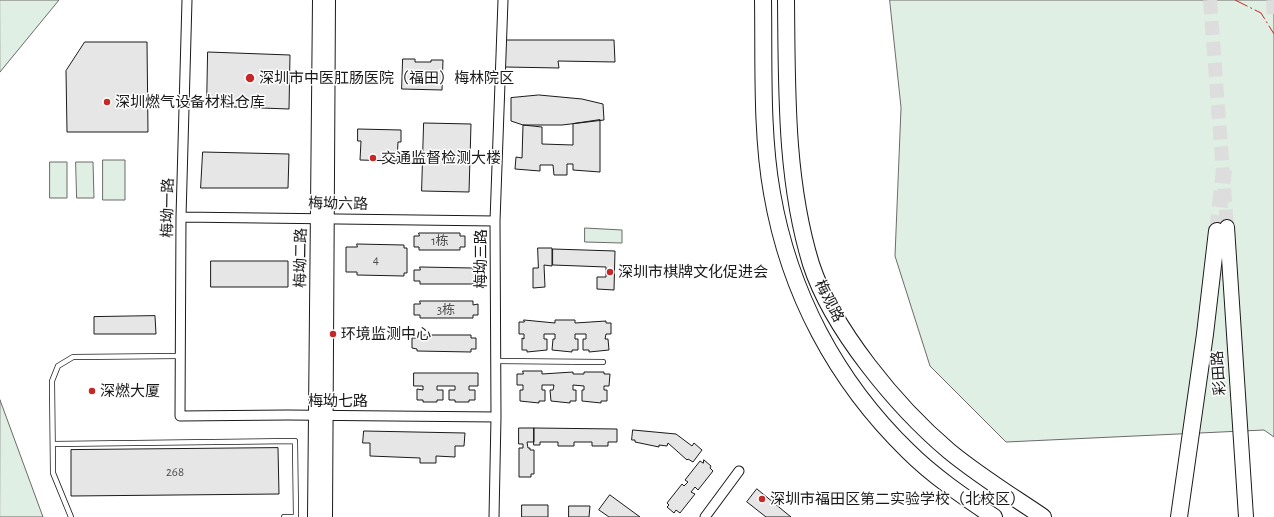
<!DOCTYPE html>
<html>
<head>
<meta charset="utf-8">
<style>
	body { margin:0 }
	canvas { display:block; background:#fff }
</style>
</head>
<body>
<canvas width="1274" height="517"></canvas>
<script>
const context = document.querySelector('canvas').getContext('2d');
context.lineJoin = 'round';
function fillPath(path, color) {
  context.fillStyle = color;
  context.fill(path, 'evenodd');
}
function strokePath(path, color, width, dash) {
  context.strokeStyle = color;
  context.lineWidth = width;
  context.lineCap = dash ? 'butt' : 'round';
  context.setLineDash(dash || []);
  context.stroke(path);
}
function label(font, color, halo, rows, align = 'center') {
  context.font = font + ' "Alegreya Sans","Noto Sans SC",sans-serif';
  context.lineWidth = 3;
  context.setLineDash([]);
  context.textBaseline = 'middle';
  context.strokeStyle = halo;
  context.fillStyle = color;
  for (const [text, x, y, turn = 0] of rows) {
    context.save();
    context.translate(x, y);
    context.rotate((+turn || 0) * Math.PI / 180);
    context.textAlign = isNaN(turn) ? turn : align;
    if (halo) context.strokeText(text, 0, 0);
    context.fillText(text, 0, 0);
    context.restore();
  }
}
const green = new Path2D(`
	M0,0h59l-59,72z
	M890,0h384v437l-10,-7 -258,12 -76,-76 -35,-110 6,-148z
	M103,160h22v40h-22z
	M50,162h17v36h-17z
	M76,162h17l1,36h-17z
	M585,228l37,2v13l-37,-1z
	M0,400l43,117h-43z`);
fillPath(green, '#e0efe3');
strokePath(green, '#6a6a6a', 1);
const building = new Path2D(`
	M506,40h108l1,22 -57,-1 1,7 -54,-1z
	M85,42h62l1,90h-81l-1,-61z
	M208,52l82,3 -1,54 -82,-3z
	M403,59h12v3h16v-2h12l-1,30 -40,-1z
	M539,95l43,4 21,5 1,16 -42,5h-39l-12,-4v-23z
	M600,120v52l-27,-2v-6h-6v11h-13l-1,-10h-13v6l-25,-2 1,-12 6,1 1,-33 19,2v17l31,1v-21z
	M424,123l47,1 -2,68 -47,-1z
	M358,129l43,1v12h-3l-1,19 -37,-1 1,-19h-3z
	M203,152l86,2 -1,34h-87z
	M419,233h41v3h5v11h-5v3h-41v-3h-5v-11h5z
	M357,244l47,1v3h3v25h-3v3l-47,-1v-3h-11v-25h11z
	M538,248h14v18l-8,-1 1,22 -12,1v-20h5z
	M553,249l62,2 -1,39 -17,-1v-12h9v-10l-53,-2z
	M211,261h77v26h-77z
	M420,267l53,1v3h5v10h-5v3h-53v-3h-6v-11h6z
	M420,301h53v4l5,-1v11h-5v3h-53v-3h-6v-11h6z
	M155,316l1,18h-62v-17z
	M524,320l31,3v-3h20v3l31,-2v2h5v11h-5l-1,5h3l1,11 -20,2v-2h-6v-11h3v-5h-11v5h3v11h-6v2l-20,-2 1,-11h2v-5h-11v5h3v11l-20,2v-2h-5v-12l2,1v-5h-5v-12h5z
	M417,335h54v3h5v11h-5v3l-54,-1v-2l-5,-1v-10h5z
	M523,371h19v3l31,-2v2h11v-2h20v2h6l-1,12h-5v4h3v11h-6v2l-19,-2v-11h2v-4l-11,-1v5h3v11h-6v2l-19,-2 -1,-11h3l1,-5h-12v5h3v11h-6v2l-19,-2v-11h3v-5h-6v-11h6z
	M414,373h64v13h-9v4h6v10h-6v2h-14v-2h-6v-10h6v-4h-18v4h6v10h-6v2h-14v-2h-6v-11l6,1v-4h-9z
	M519,428h15v14h-7l1,6h2v2h4v24h-3v3h-12v-29h4v-4h-4z
	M534,428l83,1v13h-9v4h-16v-4h-18v4h-16v-4h-18v3h-6z
	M633,430l43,4 16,12 2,-3 8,7 -9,12 -5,-3 -1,1 -19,-17 -1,3 -8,-1v2l-24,-5v-2h-3z
	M364,431l101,2 -1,13h-9v11l-19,-1v7h-16v-5l-50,-2v-13h-7z
	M278,448l1,46 -208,2v-46z
	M704,460l7,6 -1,2 3,3 -15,19 -3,-3 -4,5 4,2 -15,19 -4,-3 -2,3 -7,-6 2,-2 -2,-2 15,-19 2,2 4,-4 -3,-2 15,-19 3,2z
	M757,489l34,28h-25l-19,-15z
	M610,495l30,22h-31l-10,-7z
	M522,505h26v12h-26z
	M569,506h21l-1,11h-20z`);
fillPath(building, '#e6e6e6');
strokePath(building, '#1a1a1a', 1);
strokePath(new Path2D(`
	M1210,0l17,227
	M1273,0l1,18`), '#ddd', 14, [14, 7]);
strokePath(new Path2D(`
	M1217,231l7,-61`), '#ddd', 16, [16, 8]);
const lane = new Path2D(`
	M495,361l108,1
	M53,444l242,-3 1,76h-12
	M71,517l-18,-44 -1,-92 6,-15 15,-9 106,-1`);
const street = new Path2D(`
	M187,0l-6,217 -1,199 107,-1 209,2
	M181,217l314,4
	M494,517l2,-100 -1,-196 8,-221
	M705,517l34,-46`);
const secondary = new Path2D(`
	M314,517l5,-517
	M326,517l3,-517`);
const primary = new Path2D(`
	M1227,227l19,290`);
const highway = new Path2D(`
	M763,0c1,62 -2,132 9,193 17,99 64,188 136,258 25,25 56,46 86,66
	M786,0c1,88 -1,179 25,264 21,65 86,143 138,187 29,24 63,45 94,66
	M1179,517l26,-183 12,-103`);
strokePath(lane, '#1a1a1a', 6);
strokePath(street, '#1a1a1a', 11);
strokePath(secondary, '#1a1a1a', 14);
strokePath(primary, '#1a1a1a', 16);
strokePath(highway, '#1a1a1a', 18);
strokePath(lane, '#fff', 4.5);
strokePath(street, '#fff', 9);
strokePath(secondary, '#fff', 12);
strokePath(primary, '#fff', 14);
strokePath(highway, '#fff', 16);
strokePath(new Path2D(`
	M1235,0l26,13 13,21`), '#c62828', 1, [14, 3, 2, 3]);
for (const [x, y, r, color] of [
	[250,78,5,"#c62828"],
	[107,102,4,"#c62828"],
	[373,158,4,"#c62828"],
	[610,272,4,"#c62828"],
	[333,334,4,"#c62828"],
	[92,391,4,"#c62828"],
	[762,499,4,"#c62828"]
]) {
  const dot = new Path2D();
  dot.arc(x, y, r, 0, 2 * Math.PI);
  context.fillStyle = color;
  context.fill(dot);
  strokePath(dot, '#fff', 1.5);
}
label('13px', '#4d4d4d', null, [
	["1栋",440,241],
	["4",376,260],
	["3栋",446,310],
	["268",175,472]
]);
label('15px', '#1a1a1a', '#fff', [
	["深圳市中医肛肠医院（福田）梅林院区",259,78],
	["深圳燃气设备材料仓库",115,102],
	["交通监督检测大楼",381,158],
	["深圳市棋牌文化促进会",618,272],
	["环境监测中心",341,334],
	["深燃大厦",100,391],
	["深圳市福田区第二实验学校（北校区）",770,499]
], 'left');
label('15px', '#1a1a1a', '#fff', [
	["梅坳六路",338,204,1],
	["梅坳一路",168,208,-89],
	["梅坳二路",301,258,-89],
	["梅坳三路",481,259,-90],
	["梅观路",829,301,63],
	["彩田路",1219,373,-94],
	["梅坳七路",338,401]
]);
</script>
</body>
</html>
